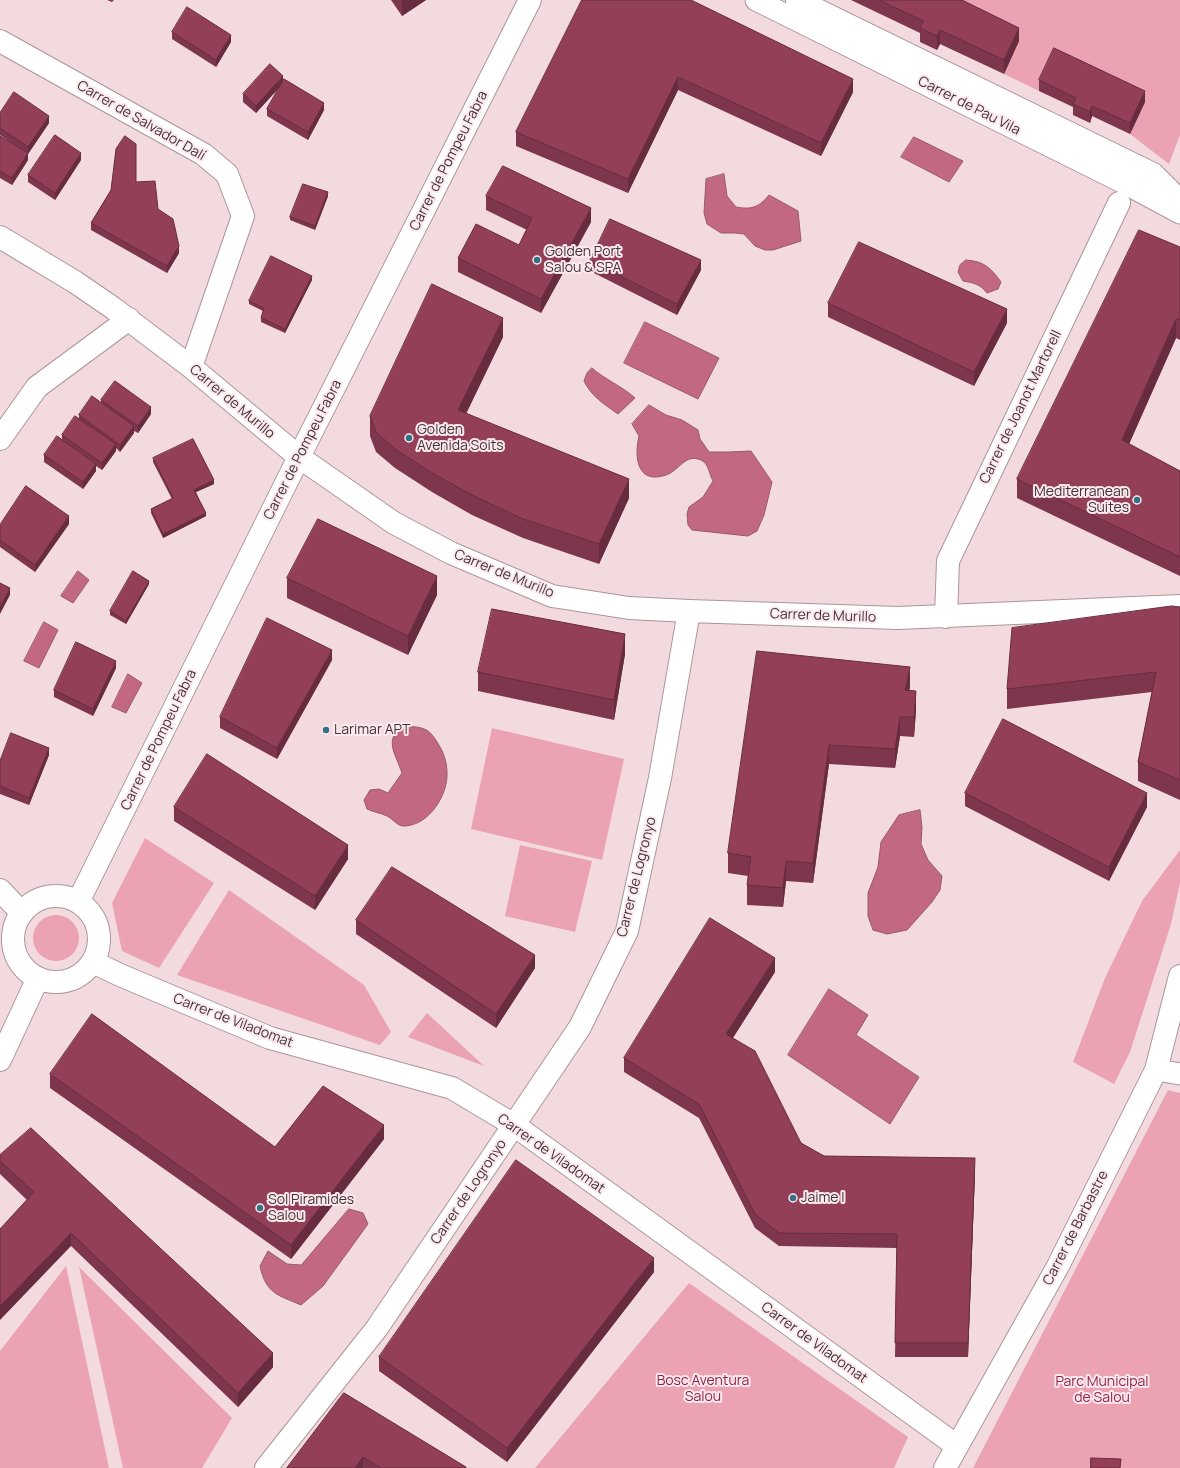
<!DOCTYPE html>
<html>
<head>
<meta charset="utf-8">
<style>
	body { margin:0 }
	canvas { display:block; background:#f3dadf }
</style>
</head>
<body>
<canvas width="1180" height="1468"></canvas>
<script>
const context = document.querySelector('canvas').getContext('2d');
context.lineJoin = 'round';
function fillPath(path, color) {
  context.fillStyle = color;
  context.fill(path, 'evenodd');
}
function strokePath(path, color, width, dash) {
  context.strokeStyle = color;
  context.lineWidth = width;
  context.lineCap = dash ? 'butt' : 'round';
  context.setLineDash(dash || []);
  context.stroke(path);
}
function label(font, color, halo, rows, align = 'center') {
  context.font = font + ' Manrope,sans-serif';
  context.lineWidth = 4;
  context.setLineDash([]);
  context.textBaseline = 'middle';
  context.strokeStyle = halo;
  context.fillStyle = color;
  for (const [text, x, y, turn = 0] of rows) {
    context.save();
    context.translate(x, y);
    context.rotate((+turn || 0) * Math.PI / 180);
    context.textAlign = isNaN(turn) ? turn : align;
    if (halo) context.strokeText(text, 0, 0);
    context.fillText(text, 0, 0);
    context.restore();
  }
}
fillPath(new Path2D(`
	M933,0h247v135l-11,29 -39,-30 15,-32 -91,-44 -15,33 -35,-17 15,-33z
	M492,728l132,31 -22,101 -131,-31z
	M145,838l69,45 -55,85 -37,-17 -10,-48z
	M520,845l72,16 -17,71 -70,-16z
	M1180,850v33l-9,41 -41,128 -16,32 -41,-22 32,-84 37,-77z
	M229,890l135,95 27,47 -11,13 -203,-70z
	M33 938a23 23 0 1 1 46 0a23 23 0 1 1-46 0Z
	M427,1013l57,53 -76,-29z
	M1168,1090l12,3v375h-207z
	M66,1266l43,202h-109v-117z
	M79,1267l153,151 -30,50h-79z
	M689,1283l219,154 -14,31h-359z`), '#eba2b3');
const water = new Path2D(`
	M914,137l49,24 -14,21 -48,-25z
	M724,174l3,22 9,11c16,3 23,0 33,-12l29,16 3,30 -28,9h-8l-10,-4 -11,-12 -9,-1h-14l-14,-9 -3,-11 2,-34z
	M966,260c18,1 25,8 35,22l-3,7 -11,4c-7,-9 -13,-10 -24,-12l-5,-9 2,-7z
	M645,322l74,36 -21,41 -74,-36z
	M592,368c12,11 30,18 43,30l-17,16c-14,-10 -27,-18 -34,-33l3,-8z
	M649,405l17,10 16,5 16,10 2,9 9,13h19l23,-1 21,31 -8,33 -7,16 -9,5 -56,-6 -4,-5 -1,-11 2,-7 14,-10 10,-16c-4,-7 -4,-17 -12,-21 -16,-7 -22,11 -35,15 -29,10 -32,-18 -27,-39l-7,-12z
	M78,571l11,9 -16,23 -12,-7z
	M44,622l14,8 -19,38 -15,-7z
	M128,674l14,9 -16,30 -14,-6z
	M409,726c5,1 11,1 15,3 5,1 10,8 13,13 6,9 10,19 10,31 1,22 -18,52 -42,53 -7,1 -12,-7 -18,-10 -6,-3 -14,-4 -20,-7l-3,-9 6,-10 9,-1 9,4 14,-20c-6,-19 -22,-38 7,-47z
	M920,810l2,17 -1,17 7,16 14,16 -2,14 -8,12 -25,28 -20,4 -14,-4 -5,-14v-23l10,-26 3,-25 18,-27z
	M829,989l39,26 -12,20 63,42 -29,47 -102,-69z
	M349,1209l14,4 5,11 -45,62 -22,19c-23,-10 -35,-11 -41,-39l8,-15 19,13 14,1z`);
fillPath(water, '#c26981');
strokePath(water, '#9a596a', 1);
const pedestrian = new Path2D(`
	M756,0l372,185 52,28
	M1156,1070l24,4`);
const minor = new Path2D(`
	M797,0l356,174 27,27
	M0,41l203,113 24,20 16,42 -52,151
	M0,237l75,45 38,26 78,59 108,90 95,66 57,30 101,43 77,12 60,3 209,7 282,-12
	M0,439l37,-52 92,-68
	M946,617l2,-56 171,-358
	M0,890l22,23
	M93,962l27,13 150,63 182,50 62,37 443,321
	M266,1468l111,-140 203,-301 47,-96 33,-153 29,-167
	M945,1468l113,-202 98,-196 24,-94`);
const tertiary = new Path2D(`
	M13 939a43 43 0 1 1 86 0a43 43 0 1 1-86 0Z
	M78,902l221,-445 231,-457
	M0,1060l38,-82`);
strokePath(pedestrian, '#ac959a', 23);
strokePath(minor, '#ac959a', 24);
strokePath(tertiary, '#ac959a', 24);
strokePath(pedestrian, '#fff', 21);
strokePath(minor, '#fff', 22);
strokePath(tertiary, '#fff', 22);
fillPath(new Path2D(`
	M107,0h7l-2,2z
	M391,0h35l-24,16z
	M582,0l271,92 -32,64 -143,-66 -50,103 -112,-47v-14z
	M851,0h111l57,41 -15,33 -64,-30 -3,6 -17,-8v-9z
	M172,32l59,10 -15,25 -44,-28z
	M1039,80l106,22 -15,32 -38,-18 -2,7 -17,-8v-8l-34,-16z
	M283,81l41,29 -16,30 -41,-24v-7l13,-22 -24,26 -13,-11v-8z
	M0,113l49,10 -21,31v6l-16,25 -12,-7v-42l18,11 -18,-12z
	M81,160l-26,40 -27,-18v-7z
	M136,182l22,27 21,44 -12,20 -76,-43v-7l20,-33z
	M328,196l-13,34 -25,-10v-3z
	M486,196l105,26 -50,91 -83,-41v-14l61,-13 8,-15 -41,-20z
	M1180,247v93l-4,-2 -47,106 51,27v105l-163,-78v-19z
	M590,261l111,9 -24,45 -87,-44z
	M312,280l-27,53 -24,-11v-4l2,-7 -14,-7v-3z
	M828,303l179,20 -33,63 -146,-69z
	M503,337l-37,77 163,84 -30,66 -76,-26 -51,-23 -40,-23 -37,-24 -19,-16 -6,-16v-20z
	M101,400l50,14 -13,19 -4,-2v2l-14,19 -4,-4v3l-14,19 -6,-4v5l-13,18 -39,-27v-7l18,-15v-5l17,-16v-4l22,-13z
	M153,458l61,26 -18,8 10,24 -43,22 -12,-25v-4l21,-10 -19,-37z
	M69,524l-34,48 -35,-25v-22z
	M287,578l150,17 -29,60 -121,-57z
	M149,584l-23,40 -16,-9v-4z
	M1180,607v193l-42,-19v-19l14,-70 -145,17v-20z
	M757,651l153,36 -1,3 7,20 -2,27 -14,-1 -5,32 -66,-4 -16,119 -27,-2 -3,26 -36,-2v-20l1,-9 -20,-3v-20z
	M625,654l-11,66 -136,-29v-19z
	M332,660l-55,99 -57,-31v-11z
	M116,668l-23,48 -39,-19v-7z
	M49,755l-20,50 -29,-11v-33z
	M965,793l182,14 -38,74 -144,-75z
	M174,807l174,52 -33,51 -141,-89z
	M356,920l179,48 -39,60 -140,-94z
	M775,972l-42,66 68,105 23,13 151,16 -7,185h-73l2,-109 -118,-2 -24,-18 -56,-110 -75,-46v-14z
	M50,1074l225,73 109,-8 -93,120 -241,-171z
	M0,1155l273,212 -35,40 -167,-161 -44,-46 -27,-26z
	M654,1272l-147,190 -128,-91v-14z
	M344,1393l122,75h-179z`), '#7e364c');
fillPath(new Path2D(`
	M402,0h24l-24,16z
	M1019,28v13l-15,33v-14z
	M940,30v14l-3,6v-14z
	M231,35v7l-15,25v-7z
	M283,76v7l-27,30v-7z
	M678,77v13l-50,103v-14z
	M853,79v13l-32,64v-13z
	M1145,91v11l-15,32v-11z
	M324,103v7l-16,30v-8z
	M1092,106v10l-2,7v-11z
	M49,116v7l-21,31v-7z
	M28,153v7l-16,25v-7z
	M81,153v7l-26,40v-7z
	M328,192v4l-13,34v-4z
	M591,208v14l-50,91v-14z
	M179,246v7l-12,20v-7z
	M701,260v10l-24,45v-11z
	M312,276v4l-27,53v-4z
	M1007,309v14l-33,63v-14z
	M503,318v19l-45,93v-20z
	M1176,319v19l-54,122v-20z
	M151,407v7l-13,19v-7z
	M134,426v7l-14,19v-7z
	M116,444v7l-14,19v-7z
	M96,464v7l-13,18v-7z
	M629,479v19l-30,66v-20z
	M214,480v4l-20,9v-3z
	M206,513v3l-43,22v-4z
	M69,516v8l-34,48v-7z
	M437,576v19l-29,60v-19z
	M149,581v3l-23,40v-3z
	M10,588v7l-10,19v-7z
	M625,634v20l-11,66v-20z
	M332,650v10l-55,99v-11z
	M116,661v7l-23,48v-7z
	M910,667v20l-5,22v-19z
	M916,691v19l-2,27v-20z
	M900,717v19l-5,32v-19z
	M829,745v19l-16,119v-20z
	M49,748v7l-20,50v-7z
	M1147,793v14l-38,74v-14z
	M348,845v14l-33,51v-14z
	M786,861v20l-3,26v-19z
	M535,955v13l-39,60v-14z
	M775,958v14l-49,76v-14z
	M384,1125v14l-93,120v-14z
	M975,1158v14l-7,185v-14z
	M71,1233v13l-71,74v-14z
	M654,1258v14l-147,190v-14z
	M273,1353v14l-35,40v-14z
	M363,1457v11h-8z`), '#672c3e');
const building = new Path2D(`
	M582,0h109l162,79 -32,64 -143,-66 -50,102 -112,-47z
	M879,0h83l57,28 -15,32 -64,-30 -3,6 -17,-8 3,-7z
	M187,7l44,28 -15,25 -44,-28z
	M1054,48l91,43 -15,32 -38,-17 -2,6 -17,-8 3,-6 -37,-18z
	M270,64l13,12 -27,30 -13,-12z
	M284,79l40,24 -16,29 -41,-23z
	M14,92l35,24 -21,31 -28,-19v-15z
	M55,135l26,18 -26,40 -27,-18z
	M0,136l28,17 -16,25 -12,-7z
	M125,136l11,8v38l19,-1 3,28 15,10 6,27 -12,20 -76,-43 20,-33 5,-41z
	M503,166l88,42 -50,91 -83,-41 18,-34 43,21 13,-27 -46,-22z
	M303,184l25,8 -13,34 -25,-9z
	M610,219l91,41 -24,44 -87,-43z
	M1139,230l41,17v73l-4,-1 -54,121 58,31v86l-163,-78z
	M859,242l148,67 -33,63 -146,-69z
	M271,256l41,20 -27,53 -24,-11 3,-10 -15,-7z
	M432,284l71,34 -45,92 171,69 -30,65 -76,-25 -51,-24 -40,-22 -37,-24 -19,-17 -6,-16z
	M115,381l36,26 -13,19 -37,-26z
	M92,396l42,30 -14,19 -41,-30z
	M75,416l41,28 -14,19 -40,-28z
	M57,436l39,28 -13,18 -39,-27z
	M193,439l21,41 -20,10 12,23 -43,21 -12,-25 22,-11 -20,-40z
	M26,486l43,30 -34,49 -35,-25v-15z
	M318,519l119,57 -29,60 -121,-58z
	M133,571l16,10 -23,40 -16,-10z
	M0,583l10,5 -10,19z
	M1172,606l8,1v173l-42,-18 18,-90 -149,17 5,-61z
	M492,609l133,25 -11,66 -136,-28z
	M267,618l65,32 -55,98 -57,-31z
	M76,642l40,19 -23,48 -39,-19z
	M757,651l153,16 -5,23 11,1 -2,26h-14l-5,32 -66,-4 -16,118 -27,-2 -3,27 -36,-3 4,-28 -23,-4z
	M1003,719l144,74 -38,74 -144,-74z
	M11,733l38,15 -20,50 -29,-12v-25z
	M207,754l141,91 -33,51 -141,-89z
	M392,867l143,88 -39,59 -140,-94z
	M710,918l65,40 -49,76 29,17 46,92 23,13 151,2 -7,185h-73l2,-109 -118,-1 -24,-19 -56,-110 -75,-46z
	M92,1014l183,133 48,-61 61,39 -93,120 -241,-171z
	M31,1128l242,225 -35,40 -167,-160 -71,73v-77l34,-37 -34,-31v-6z
	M516,1160l138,98 -147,190 -128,-91z
	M344,1393l122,74v1h-85l-18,-11 -8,11h-68z
	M1091,1458l30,1 -1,9h-29z`);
fillPath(building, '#933f58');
strokePath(building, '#672c3e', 1);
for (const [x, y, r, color] of [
	[537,260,4,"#317385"],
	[409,438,4,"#317385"],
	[1137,500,4,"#317385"],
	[326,730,4,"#317385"],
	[793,1198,4,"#317385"],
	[260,1208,4,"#317385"]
]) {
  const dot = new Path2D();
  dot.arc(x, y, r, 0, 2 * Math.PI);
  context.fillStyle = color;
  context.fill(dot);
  strokePath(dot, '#fde9ed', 1.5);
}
label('14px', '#3e3436', '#fde9ed', [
	["Carrer de Pau Vila",969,106,27],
	["Carrer de Salvador Dalí",141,121,30],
	["Carrer de Pompeu Fabra",449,161,-63],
	["Carrer de Murillo",232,402,40],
	["Carrer de Joanot Martorell",1021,407,-64],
	["Carrer de Pompeu Fabra",303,450,-63],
	["Carrer de Murillo",504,574,22],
	["Carrer de Murillo",823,616,2],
	["Carrer de Pompeu Fabra",159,740,-64],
	["Carrer de Logronyo",637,877,-76],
	["Carrer de Viladomat",233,1021,21],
	["Carrer de Viladomat",551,1154,35],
	["Carrer de Logronyo",469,1192,-56],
	["Carrer de Barbastre",1076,1228,-63],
	["Carrer de Viladomat",814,1343,36]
]);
label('14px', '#3e3436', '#fde9ed', [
	["Golden Port",545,252],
	["Salou & SPA",545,268],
	["Golden",417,430],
	["Avenida Soits",417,446],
	["Mediterranean",1129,492,"right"],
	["Suites",1129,508,"right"],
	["Larimar APT",334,730],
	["Jaime I",801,1198],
	["Sol Piramides",268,1200],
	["Salou",268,1216]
], 'left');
label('14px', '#8f2249', '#fde9ed', [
	["Bosc Aventura",703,1381],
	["Salou",703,1397],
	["Parc Municipal",1102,1382],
	["de Salou",1102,1398]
]);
</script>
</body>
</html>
